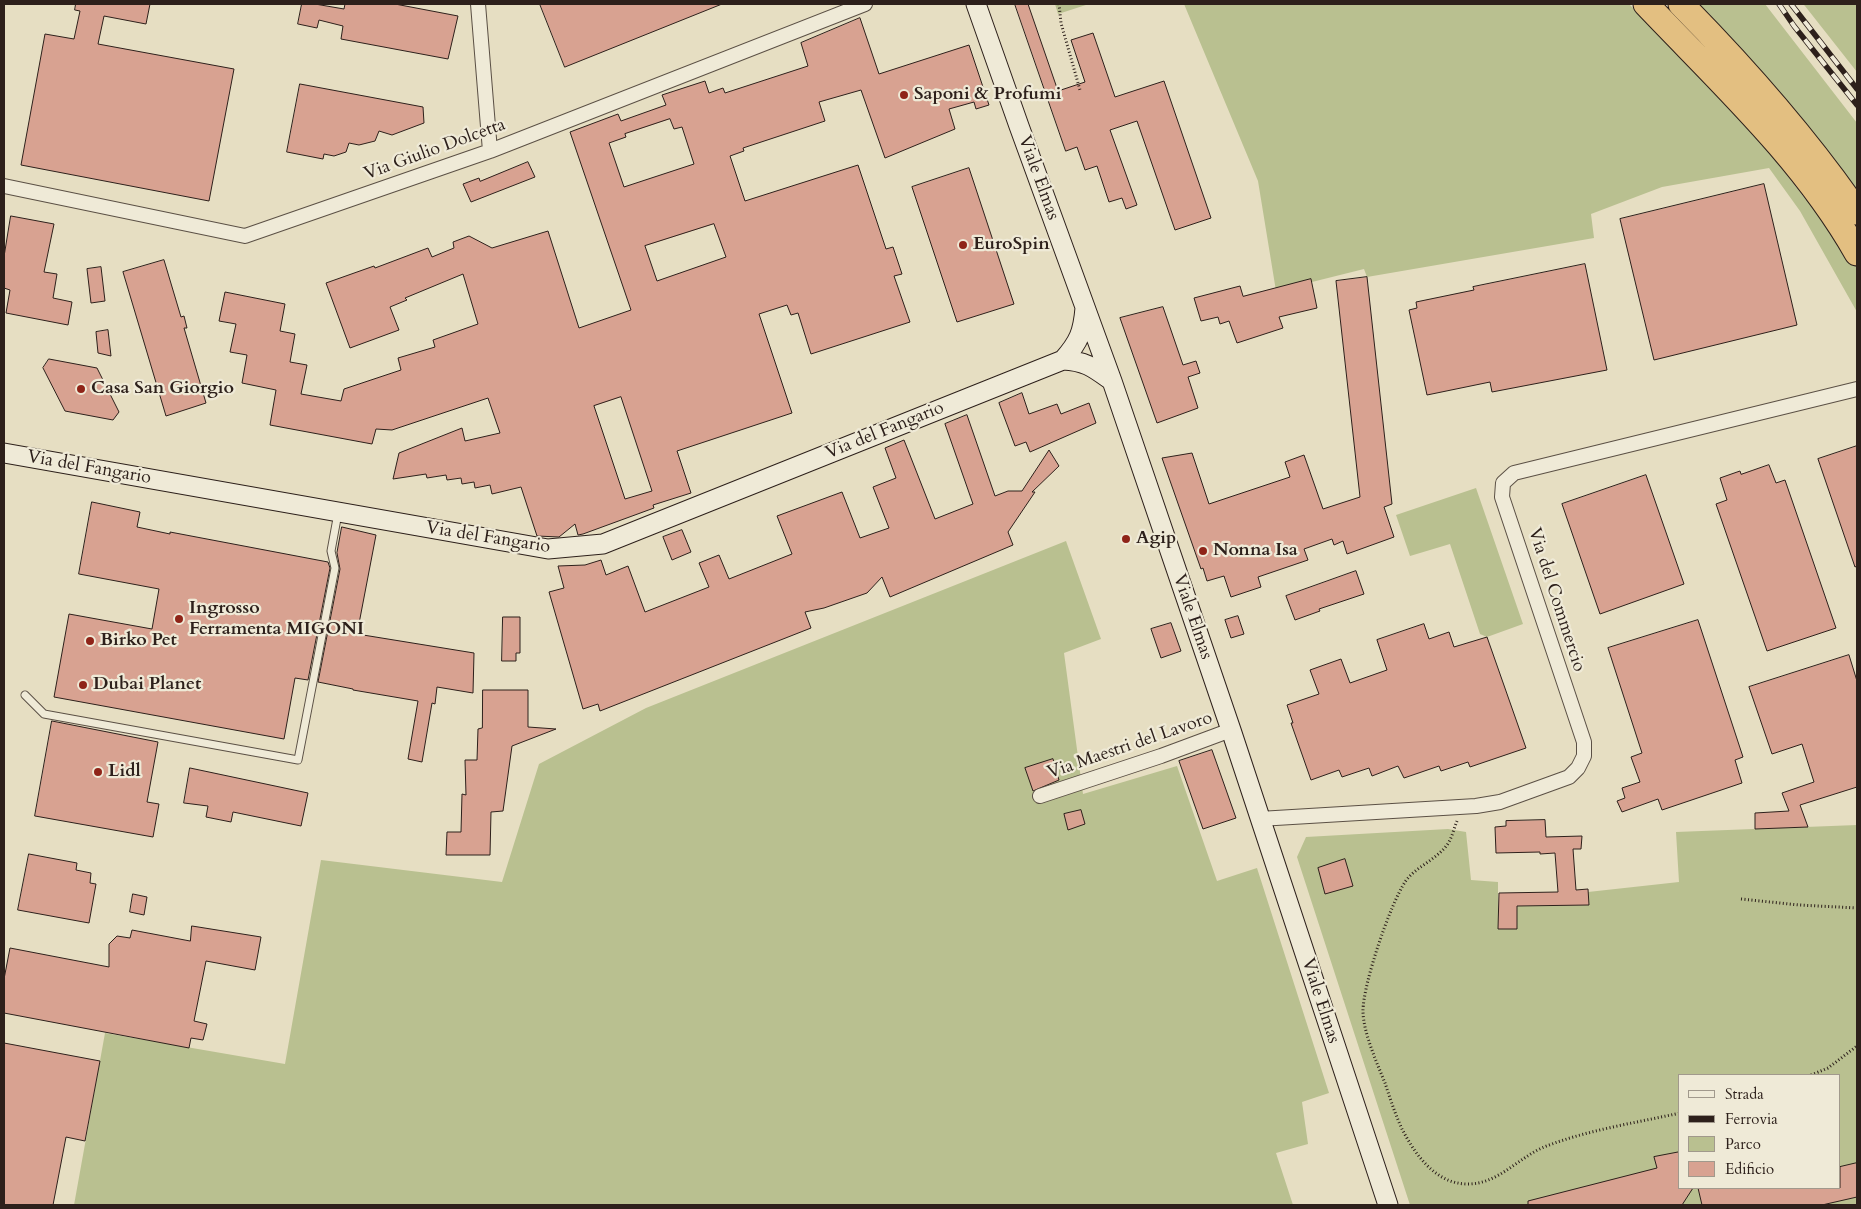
<!DOCTYPE html>
<html>
<head>
<meta charset="utf-8">
<style>
	body { margin:0 }
	#map { position:relative; width:1861px; height:1209px; overflow:hidden; background:#e6dec2; font-family:Cardo,serif }
	canvas { display:block }
	.frame { position:absolute; inset:0; border:5px solid #2d201b; pointer-events:none }
	.legend { position:absolute; left:1678px; top:1074px; width:162px; height:115px; box-sizing:border-box; background:#efead7; border:1px solid #a1998c; margin:0; padding:6px 9px; list-style:none; font-size:15px; color:#2d201b }
	.legend li { display:flex; align-items:center; gap:10px; height:25px }
	.legend b { width:25px; border:1px solid #a1998c }
</style>
</head>
<body>
<div id="map">
<canvas width="1861" height="1209"></canvas>
<div class="frame"></div>
<ul class="legend">
<li><b style="height:6px;background:#efead7"></b>Strada</li>
<li><b style="height:6px;background:#2d201b"></b>Ferrovia</li>
<li><b style="height:14px;background:#b9c090"></b>Parco</li>
<li><b style="height:14px;background:#d8a291"></b>Edificio</li>
</ul>
</div>
<script>
const context = document.querySelector('canvas').getContext('2d');
context.lineJoin = 'round';
function fillPath(path, color) {
  context.fillStyle = color;
  context.fill(path, 'evenodd');
}
function strokePath(path, color, width, dash) {
  context.strokeStyle = color;
  context.lineWidth = width;
  context.lineCap = dash ? 'butt' : 'round';
  context.setLineDash(dash || []);
  context.stroke(path);
}
function label(font, color, halo, rows, align = 'center') {
  context.font = font + ' Cardo,serif';
  context.lineWidth = 4.5;
  context.setLineDash([]);
  context.textBaseline = 'middle';
  context.strokeStyle = halo;
  context.fillStyle = color;
  for (const [text, x, y, turn = 0] of rows) {
    context.save();
    context.translate(x, y);
    context.rotate((+turn || 0) * Math.PI / 180);
    context.textAlign = isNaN(turn) ? turn : align;
    if (halo) context.strokeText(text, 0, 0);
    context.fillText(text, 0, 0);
    context.restore();
  }
}
fillPath(new Path2D(`
	M1055,4h34l-31,10z
	M1184,4h445l85,86 55,62 37,48 38,-20 -150,-176h71l92,119v189l-57,-101 -31,-43 -107,19 -71,27 3,24 -227,39 -3,-8 -88,22 -18,-110z
	M1803,4h54v68l-52,-66z
	M1476,488l47,136 -36,13 -7,-3 -30,-90 -40,12 -14,-41z
	M1066,541l35,98 -37,14 19,141 94,-28 40,115 40,-13 72,225 -27,9 6,42 -32,9 17,52h-1219l31,-172 180,31 36,-204 181,22 37,-118 107,-56z
	M1857,825v380h-447l-113,-348 9,-20 142,-8 18,3 5,48 27,2v47h19v-23l71,-1v-13l91,-10 -3,-50zM1680,1075h160v113h-160z`), '#b9c090');
const building = new Path2D(`
	M76,4h74l-4,20 -42,-8 -6,28 136,25 -25,132 -188,-36 24,-131 29,5 6,-28 -5,-1z
	M302,4h13l29,5 1,-5h50l63,12 -10,43 -107,-20 2,-13 -24,-6 -2,8 -19,-4z
	M540,4h182l-157,63z
	M1015,4h13l30,87 27,-9 -14,-42 22,-7 22,64 49,-16 47,137 -36,12 -38,-109 -27,9 27,75 -11,4 -4,-11 -13,4 -12,-36 -12,4 -8,-23 -11,4z
	M860,18l19,56 90,-29 20,60 -13,4 -2,-7 -25,7 6,20 -70,29 -24,-68 -42,12 6,19 -82,27 1,3 -14,5 15,45 113,-36 28,84 7,-2 9,27 -8,2 16,46 -99,32 -13,-41 -7,2 -4,-10 -28,9 33,99 -115,38 14,42 -38,12 1,3 -71,26 -5,1 -3,-11 -16,13 -22,-1 -16,-49 -29,7 -2,-9 -15,3 -1,-6 -12,2 -1,-6 -14,2 -1,-5 -19,3 -1,-4 -33,5 6,-26 63,-25 3,13 35,-8 -12,-35 -96,32 -16,-1 -4,15 -102,-19 6,-35 -34,-7 5,-28 -17,-3 6,-28 -17,-3 6,-29 60,12 -5,27 15,3 -5,28 17,3 -6,29 40,7 3,-12 57,-19 -3,-12 37,-11 -2,-7 45,-16 -15,-50 -58,24 2,2 -17,7 9,23 -49,18 -24,-65 48,-17 1,2 53,-20 4,9 22,-9 -1,-6 16,-6 23,12 56,-17 31,97 52,-18 -61,-178 48,-18 3,7 45,-16 -4,-10 43,-14 4,12 14,-5 2,5 83,-27 -7,-23zM670,119l4,10 8,-2 12,37 -70,23 -15,-44 17,-6 -1,-3zM714,224l12,33 -69,24 -12,-35zM621,397l31,94 -27,8 -31,-93z
	M300,84l123,23 1,16 -32,12 -13,-4 -4,10 -16,4 -10,-2 -3,9 -12,4 -10,-2 -1,5 -36,-7z
	M528,162l7,15 -64,25 -8,-18 16,-6 1,3z
	M969,168l45,136 -57,18 -45,-135z
	M1764,184l33,141 -143,35 -34,-141z
	M11,216l43,8 -10,48 13,2 -4,24 19,4 -4,23 -62,-12 4,-23 -6,-2v-31z
	M164,260l17,57 3,-1 3,12h-3l22,75 -40,13 -43,-144z
	M1585,264l22,106 -115,22 -2,-10 -63,13 -18,-85 8,-2 -1,-6 58,-12 -1,-3z
	M101,267l4,34 -14,2 -4,-34z
	M1367,277l25,227 -8,3 10,30 -47,17 -4,-13 -9,4 -2,-6 -28,10 4,11 -50,17 3,10 -30,10 -7,-21 -17,5 -4,-13 -2,1 -39,-111 30,-5 17,51 81,-27 -5,-15 19,-7 19,54 37,-12 -24,-216z
	M1311,279l6,29 -38,9 4,11 -46,15 -8,-22 -9,3 -2,-7 -17,4 -7,-23 46,-12 3,10z
	M1163,307l20,58 13,-4 4,12 -12,4 10,31 -41,15 -37,-105z
	M108,330l3,26 -13,-3 -2,-21z
	M49,359l48,9 22,44 -6,8 -48,-9 -22,-43z
	M1022,393l7,21 28,-10 4,10 28,-11 7,20 -66,29 -4,-10 -11,4 -16,-43z
	M967,415l28,81 13,-5h14l27,-41 10,16 -27,26h3l-27,40 5,13 -123,52 -8,-20 -15,16 -43,15 -19,4 6,16 -211,83 -2,-7 -15,5 -34,-117 15,-4 -6,-22 27,-1 16,-5 5,15 22,-9 17,46 64,-25 -10,-24 20,-8 10,24 63,-25 -15,-38 65,-24 18,46 29,-10 -16,-41 23,-9 -11,-30 19,-8 31,79 38,-15 -28,-80z
	M1857,446v120l-2,1 -37,-108z
	M1769,465l7,18 9,-3 51,148 -69,23 -51,-147 11,-4 -7,-22 20,-7 1,3z
	M1646,475l38,109 -84,30 -38,-110z
	M92,502l48,10 -3,15 33,7v-2l158,30 2,6 -22,112 -13,-2 -11,61 -230,-42 15,-83 83,15 7,-40 -80,-15z
	M342,527l34,8 -19,99 117,19 -1,40 -36,-6 -2,17 -3,-1 -10,59 -14,-3 10,-58 -65,-11v-1l-35,-7 22,-113 -3,-16z
	M682,530l9,22 -19,8 -9,-23z
	M1356,571l8,23 -45,15 1,2 -25,9 -9,-24z
	M1238,616l6,18 -13,4 -6,-18z
	M503,617h17v36h-4v8h-14z
	M1698,620l45,137 -8,3 7,23 -80,27 -4,-11 -36,13 -5,-11 8,-3 -3,-10 18,-6 -9,-25 11,-4 -34,-105z
	M1171,623l10,28 -20,7 -10,-29z
	M1424,624l5,15 20,-7 5,15 33,-10 39,111 -56,19 -2,-5 -27,9 -2,-5 -35,12 -6,-12 -26,10 -3,-8 -27,9 -3,-7 -28,10 -20,-57h2l-6,-18 32,-11 -9,-24 31,-11 9,24 37,-13 -10,-30z
	M1849,655l8,26v106l-57,18 8,22 -53,2v-16l34,-2 -7,-18 32,-11 -12,-38 -30,10 -23,-67z
	M483,690h45v37l28,2 -44,17 -9,65 -12,1 -1,43h-44l1,-23h14l1,-38 4,1 -1,-35h12l1,-31 4,-1z
	M52,721l106,21 -11,60 12,2 -6,33 -118,-21z
	M1212,750l24,68 -33,11 -24,-68z
	M1053,759l6,21 -26,11 -8,-23z
	M190,768l118,25 -7,33 -68,-14 -2,10 -25,-5 2,-11 -24,-3z
	M1081,810l4,14 -17,6 -4,-16z
	M1545,820l1,17 36,-1 -1,13h-8l3,41 12,-1 1,16 -72,1v23h-19l1,-36 59,-1 -3,-39 -15,1v-2l-44,1 -1,-26 11,-1v-5z
	M29,854l48,9 -1,7 15,3 -1,10 6,1 -7,39 -71,-13z
	M1345,859l8,27 -28,8 -7,-26z
	M133,894l14,3 -3,18 -14,-3z
	M192,926l69,11 -6,33 -49,-9 -12,60 13,3 -4,16 -12,-2 -2,10 -185,-35v-34l6,-31 99,19v-23l8,-8 13,2 2,-8 58,11z
	M4,1043l96,18 -15,80 -19,-4 -13,68h-49z
	M1680,1152v36h13l-11,17h-154v-4l129,-33 -3,-11z
	M1857,1163v34l-35,8h-120l-4,-17h142v-21z`);
fillPath(building, '#d8a291');
strokePath(building, '#2d201b', 1);
const lane = new Path2D(`
	M25,695l19,19 254,46 37,-192 -4,-17 7,-38`);
const street = new Path2D(`
	M478,4l12,147
	M4,186l241,50 245,-85 375,-147
	M1040,796l121,-40 70,-26
	M1259,819l217,-13 24,-4 69,-25 9,-9 6,-12v-14l-82,-245 1,-14 11,-10 343,-84`);
const secondary = new Path2D(`
	M976,4l43,122 93,255 119,349 157,475
	M1063,360c16,-18 20,-28 22,-52
	M4,453l544,96 55,-5 460,-184c23,1 31,8 49,21`);
const highway = new Path2D(`
	M1646,4c74,78 157,154 211,249
	M1681,4c64,65 124,133 176,208`);
strokePath(lane, '#5b5045', 9);
strokePath(street, '#5b5045', 16);
strokePath(secondary, '#2d201b', 21);
strokePath(highway, '#2d201b', 27);
strokePath(new Path2D(`
	M1059,4l2,19 19,67
	M1457,821c-3,7 -5,17 -10,24 -11,15 -32,22 -42,37 -15,23 -42,102 -42,129 0,21 14,52 22,72 5,15 10,31 17,46 13,25 33,55 66,55 30,0 50,-26 76,-37 43,-17 91,-24 136,-34
	M1741,899l58,6 58,3
	M1811,1075l17,-7 29,-22`), '#2d201b', 3, [1, 2.5]);
strokePath(lane, '#efead7', 7);
strokePath(street, '#efead7', 14);
strokePath(secondary, '#efead7', 19);
strokePath(highway, '#e3bf81', 25);
const rail = new Path2D(`
	M1779,4l15,22 63,79
	M1791,4l66,85`);
strokePath(rail, '#2d201b', 5.5);
strokePath(rail, '#efead7', 4, [11]);
for (const [x, y, r, color] of [
	[904,95,5,"#8f2418"],
	[963,245,5,"#8f2418"],
	[81,389,5,"#8f2418"],
	[1126,539,5,"#8f2418"],
	[1203,551,5,"#8f2418"],
	[179,619,5,"#8f2418"],
	[90,641,5,"#8f2418"],
	[83,685,5,"#8f2418"],
	[98,772,5,"#8f2418"]
]) {
  const dot = new Path2D();
  dot.arc(x, y, r, 0, 2 * Math.PI);
  context.fillStyle = color;
  context.fill(dot);
  strokePath(dot, '#efead7', 2);
}
label('bold 18px', '#2d201b', '#efead7', [
	["Saponi & Profumi",914,95],
	["EuroSpin",973,245],
	["Casa San Giorgio",91,389],
	["Agip",1136,539],
	["Nonna Isa",1213,551],
	["Ingrosso",189,609],
	["Ferramenta MIGONI",189,630],
	["Birko Pet",100,641],
	["Dubai Planet",93,685],
	["Lidl",108,772]
], 'left');
label('18px', '#2d201b', '#efead7', [
	["Via Giulio Dolcetta",435,150,-20],
	["Viale Elmas",1038,178,70],
	["Via del Fangario",885,431,-22],
	["Via del Fangario",89,468,10],
	["Via del Fangario",488,538,9],
	["Via del Commercio",1556,600,72],
	["Viale Elmas",1192,617,71],
	["Via Maestri del Lavoro",1130,746,-19],
	["Viale Elmas",1320,1001,72]
]);
</script>
</body>
</html>
